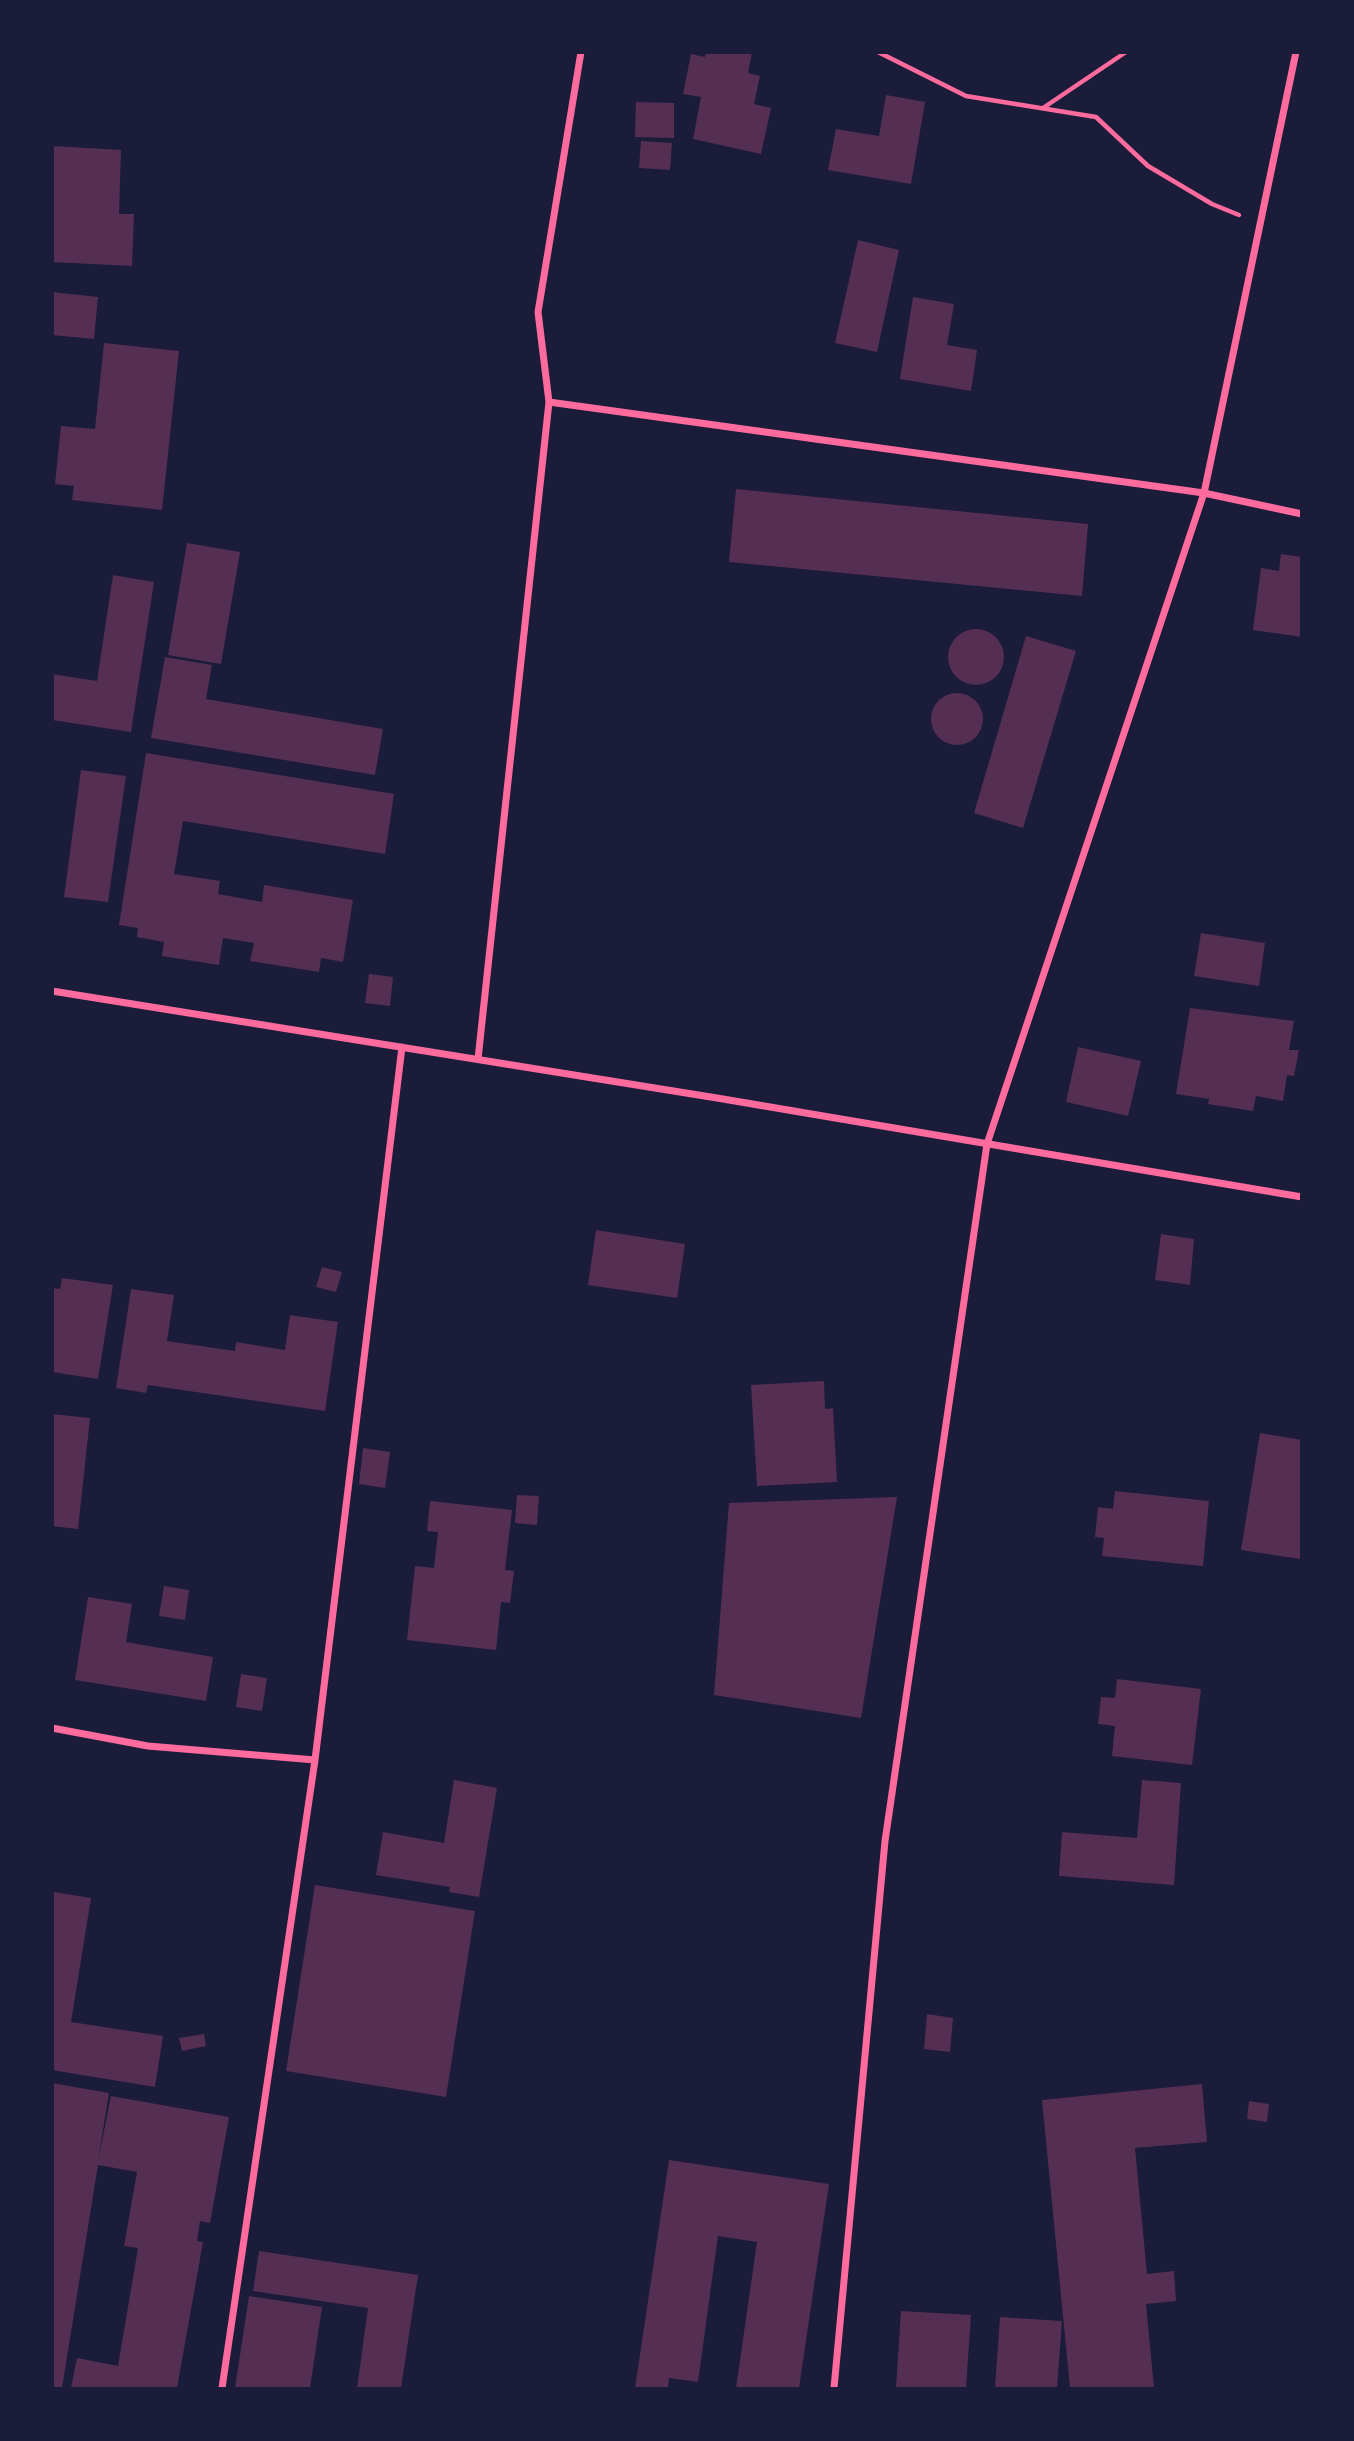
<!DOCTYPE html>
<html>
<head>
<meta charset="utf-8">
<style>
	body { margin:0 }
	#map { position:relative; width:1354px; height:2441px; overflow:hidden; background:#1b1b3a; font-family:"Fira Sans Condensed",sans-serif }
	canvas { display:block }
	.frame { position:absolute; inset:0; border:54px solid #1b1b3a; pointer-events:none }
</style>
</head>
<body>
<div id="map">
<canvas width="1354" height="2441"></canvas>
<div class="frame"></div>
</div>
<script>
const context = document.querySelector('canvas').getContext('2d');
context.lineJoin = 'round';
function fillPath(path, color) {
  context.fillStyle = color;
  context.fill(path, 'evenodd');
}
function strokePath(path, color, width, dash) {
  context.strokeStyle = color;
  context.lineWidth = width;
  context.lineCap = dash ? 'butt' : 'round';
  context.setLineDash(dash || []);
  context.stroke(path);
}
fillPath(new Path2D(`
	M706,52h46l-4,21 12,3 -6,28 17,4 -10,46 -68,-15 8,-42 -18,-3 8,-40 14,3z
	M886,95l39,7 -14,82 -83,-14 8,-41 43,7z
	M636,102l38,1v35l-39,-1z
	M641,141l31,2 -2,27 -31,-2z
	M52,146l69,4 -2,64h15l-2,52 -80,-4z
	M858,240l41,10 -22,102 -42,-9z
	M52,292l46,5 -4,42 -42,-4z
	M913,297l41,7 -7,41 30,5 -6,41 -71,-12z
	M104,343l75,8 -17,159 -90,-10 2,-14 -19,-2 6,-58 34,3z
	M736,489l352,35 -6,72 -353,-34z
	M187,543l53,9 -19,112 -53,-9z
	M1281,554l21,3v80l-49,-7 8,-62 18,3z
	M113,575l41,7 -23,150 -79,-12v-46l45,7z
	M948 657a28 28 0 1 1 56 0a28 28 0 1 1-56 0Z
	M1026,636l50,15 -53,177 -49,-15z
	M165,657l47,8 -6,34 177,30 -8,46 -224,-37z
	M931 719a26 26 0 1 1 52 0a26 26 0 1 1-52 0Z
	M146,753l248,41 -9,60 -202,-33 -9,53 46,7 -2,13 44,8 2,-17 89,15 -10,62 -22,-4 -2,14 -69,-11 4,-18 -31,-5 -4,27 -57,-9 2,-14 -27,-5 1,-9 -19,-3z
	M81,770l45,6 -18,126 -44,-5z
	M1201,933l64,10 -6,43 -65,-10z
	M369,974l24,3 -3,29 -25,-3z
	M1190,1008l104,13 -5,29h10l-5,26 -7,-1 -4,26 -27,-5 -3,15 -45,-7 1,-5 -33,-5z
	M1078,1047l63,14 -13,55 -62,-14z
	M596,1230l89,14 -8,54 -89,-13z
	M1161,1234l33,5 -4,46 -35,-5z
	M322,1267l20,5 -6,20 -20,-5z
	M62,1278l51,7 -15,94 -46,-7v-84l8,1z
	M131,1289l43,6 -7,46 68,10 1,-9 49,8 5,-35 48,7 -13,89 -177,-26 -2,8 -30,-5z
	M824,1381l1,28 8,-1 4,74 -80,4 -6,-101z
	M52,1414l38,4 -12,111 -26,-3z
	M1260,1433l42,7v107l-2,12 -59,-9z
	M363,1448l27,4 -5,36 -26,-4z
	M1115,1491l94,10 -6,65 -101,-10 2,-18 -9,-1 3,-30 15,2z
	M517,1495l22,1 -2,29 -22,-2z
	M897,1497l-36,221 -147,-23 15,-192z
	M430,1501l82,9 -7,60 9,1 -4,32 -9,-1 -5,48 -89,-10 8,-74 19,2 4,-36 -11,-1z
	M164,1586l25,4 -4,30 -26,-4z
	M88,1597l44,7 -6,38 87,15 -7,44 -131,-21z
	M241,1674l26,4 -5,33 -26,-4z
	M1117,1679l84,10 -9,76 -80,-9 3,-30 -17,-2 3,-27 14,1z
	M454,1780l43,8 -18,109 -30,-5 1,-5 -74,-12 7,-43 61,11z
	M1142,1780l39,3 -7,102 -115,-9 3,-44 75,6z
	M315,1885l160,26 -29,186 -160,-26z
	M54,1892l37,6 -20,124 92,14 -8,51 -103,-17z
	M927,2014l26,4 -3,34 -26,-3z
	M204,2034l2,12 -24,5 -3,-13z
	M52,2083l57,10 -11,68 13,-65 118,21 -19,106 -10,-2 -3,20 6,1 -26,146h-106l6,-30 41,8 20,-118 -14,-2 13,-74 -39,-7 -36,223h-10z
	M1202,2084l5,58 -72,6 12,126 27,-3 2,30 -30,3 8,84h-84l-28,-288z
	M1249,2101l20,3 -2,18 -20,-3z
	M669,2160l160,24 -30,204h-63l21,-146 -39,-6 -20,146 -29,-4 -1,10h-33z
	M259,2251l159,24 -17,113h-44l11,-80 -115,-17z
	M249,2296l73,11 -12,81h-75z
	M901,2311l70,4 -5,73h-70z
	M1000,2317l62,4 -5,67h-62z`), '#542f53');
strokePath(new Path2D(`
	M878,52l88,44 130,21 52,49 64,38 27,11
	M1043,108l83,-56`), '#ff6b9d', 4.5);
strokePath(new Path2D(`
	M549,402l655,91 98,21
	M52,991l665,107 585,99
	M478,1059l71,-657 -11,-90 43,-260
	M52,1728l96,18 167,14
	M222,2388l93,-628 87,-713
	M834,2388l51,-547 102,-697 217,-651 92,-441`), '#ff6b9d', 7);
</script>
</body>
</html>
